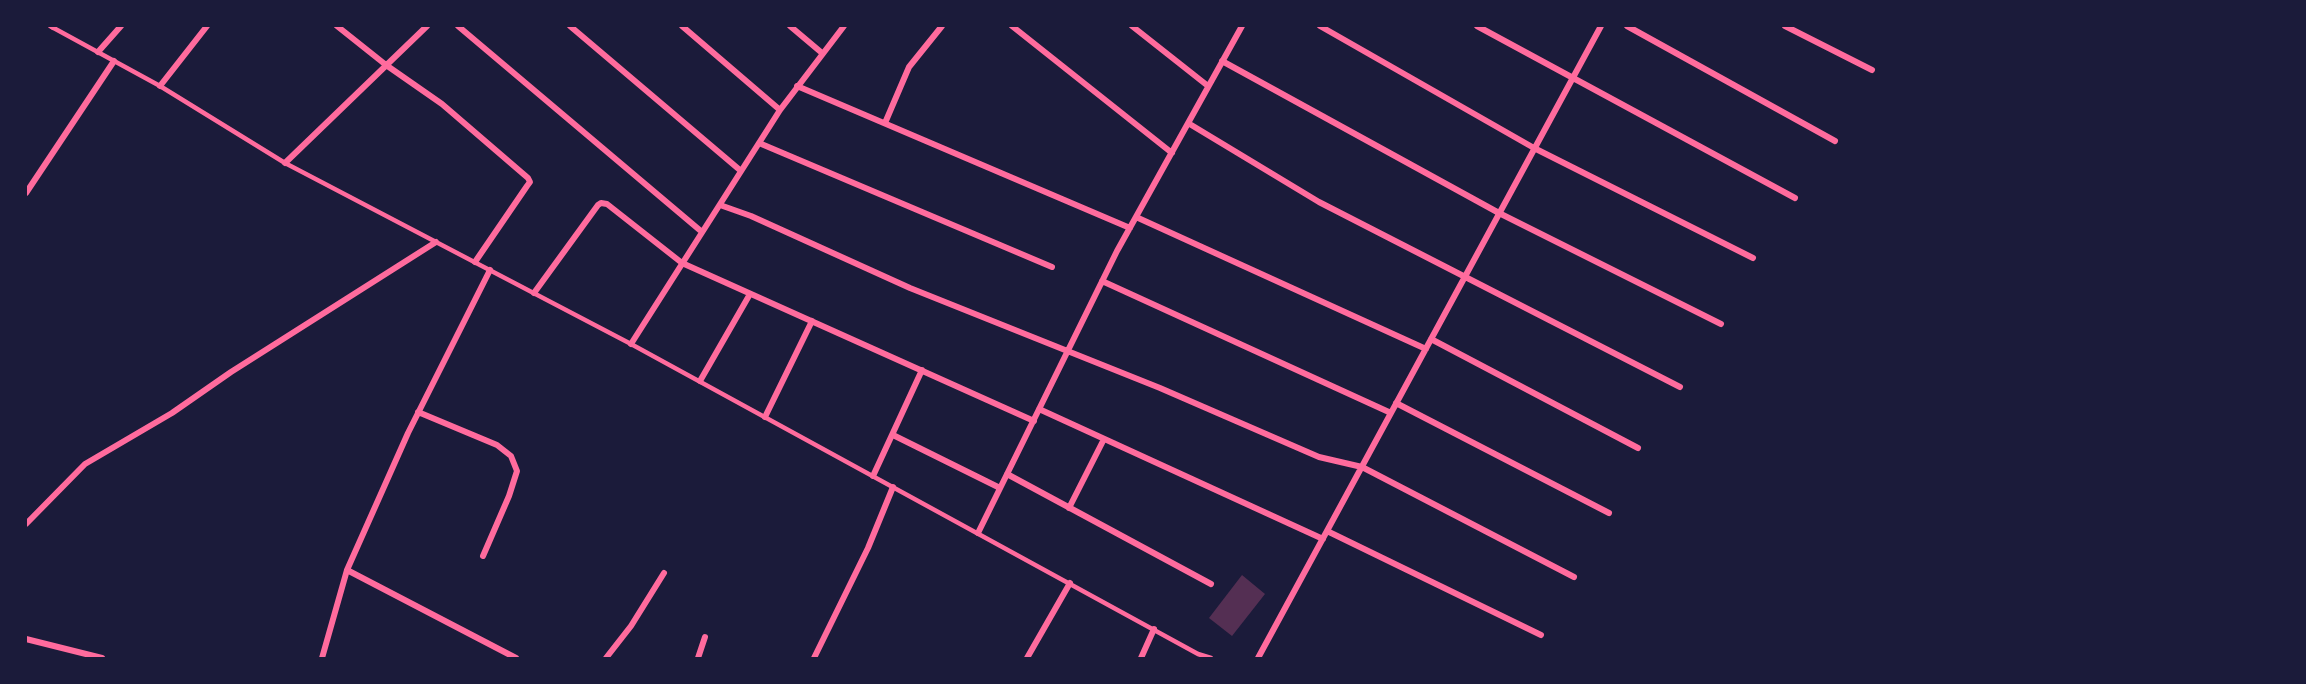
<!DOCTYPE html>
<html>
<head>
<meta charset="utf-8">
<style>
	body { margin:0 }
	#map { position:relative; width:2306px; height:684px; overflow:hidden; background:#1b1b3a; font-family:Merriweather,serif }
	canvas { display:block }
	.frame { position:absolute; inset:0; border:27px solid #1b1b3a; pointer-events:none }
</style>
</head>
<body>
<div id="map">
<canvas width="2306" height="684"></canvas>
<div class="frame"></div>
</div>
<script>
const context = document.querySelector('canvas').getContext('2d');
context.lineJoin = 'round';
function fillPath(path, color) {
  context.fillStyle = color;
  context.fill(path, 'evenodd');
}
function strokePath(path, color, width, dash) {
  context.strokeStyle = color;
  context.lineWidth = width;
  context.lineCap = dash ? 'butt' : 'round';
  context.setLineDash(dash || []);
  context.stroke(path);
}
fillPath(new Path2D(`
	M1242,575l23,19 -33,42 -23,-18z`), '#542f53');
strokePath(new Path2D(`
	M50,26l110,60 125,77 346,181 567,310 13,4`), '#ff6b9d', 4.5);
strokePath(new Path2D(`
	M337,26l49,39 56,39 86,74 2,4 -3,4 -52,76
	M458,26l244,206
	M570,26l171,145
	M682,26l98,84
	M790,26l32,27
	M1012,26l160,127
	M1132,26l76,60
	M1320,26l214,122 219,110
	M1477,26l318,172
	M1627,26l208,115
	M1785,26l87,44
	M53,27l1,-1
	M98,52l23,-26
	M1222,61l277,152 222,111
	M160,86l47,-60
	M797,86l333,142
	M885,123l24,-56 33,-41
	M1188,123l131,79 361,185
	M759,143l293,124
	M285,163l142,-137
	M26,193l88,-132
	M720,205l31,11 159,72 250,100 159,69 43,10 212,110
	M1136,217l290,132
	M1102,281l289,132
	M534,293l64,-88 3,-2 6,1 75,59 352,158
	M1431,339l207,109
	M631,344l149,-234 64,-84
	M700,381l50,-87
	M1396,403l213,110
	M1039,409l284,130
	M418,412l79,33 14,11 6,15 -8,25 -26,60
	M765,417l47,-96
	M893,435l107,53
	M1007,474l204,110
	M873,476l49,-106
	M1069,508l35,-69
	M26,524l59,-60 87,-51 59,-41 205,-130
	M1327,531l214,104
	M978,533l139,-282 125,-225
	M347,570l169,88
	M26,639l76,19
	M322,658l25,-88 61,-137 82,-163
	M606,658l25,-32 33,-53
	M698,658l7,-21
	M814,658l54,-110 25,-61
	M1027,658l43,-75
	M1141,658l13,-29
	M1258,658l343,-632`), '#ff6b9d', 6);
</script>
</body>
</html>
